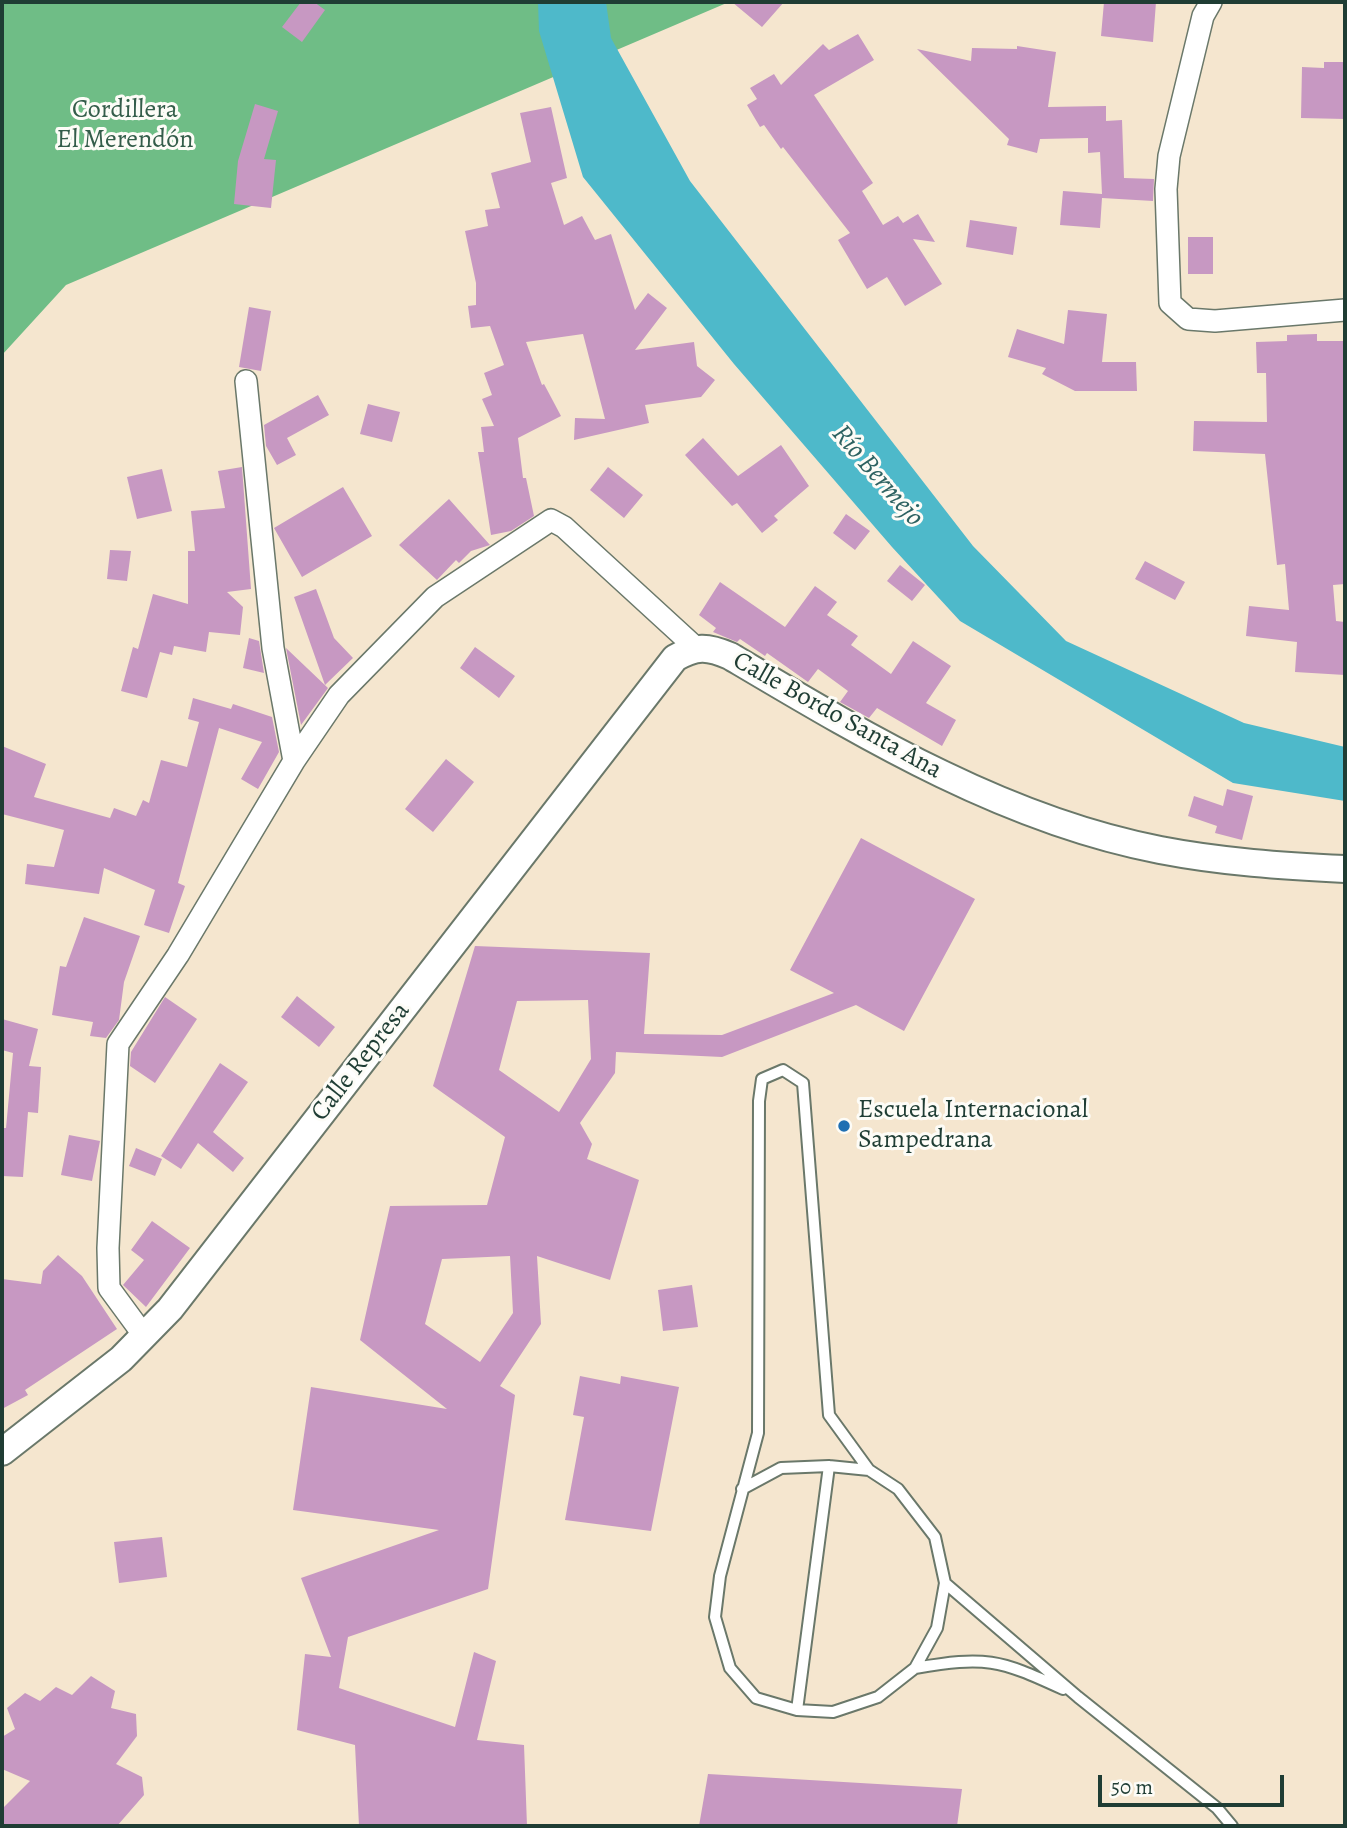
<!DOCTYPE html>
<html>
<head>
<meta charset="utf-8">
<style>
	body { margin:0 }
	#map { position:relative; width:1347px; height:1828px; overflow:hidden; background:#f5e6cf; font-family:Alegreya,serif }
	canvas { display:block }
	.frame { position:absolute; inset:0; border:4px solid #1f3d34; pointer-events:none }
	.scale { position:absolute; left:1098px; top:1775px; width:186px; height:32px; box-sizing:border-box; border:4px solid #1f3d34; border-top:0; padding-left:9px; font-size:21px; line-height:24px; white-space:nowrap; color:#1f3d34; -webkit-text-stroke:5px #fdfcf7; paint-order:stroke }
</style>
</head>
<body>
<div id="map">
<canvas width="1347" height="1828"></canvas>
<div class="frame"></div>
<div class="scale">50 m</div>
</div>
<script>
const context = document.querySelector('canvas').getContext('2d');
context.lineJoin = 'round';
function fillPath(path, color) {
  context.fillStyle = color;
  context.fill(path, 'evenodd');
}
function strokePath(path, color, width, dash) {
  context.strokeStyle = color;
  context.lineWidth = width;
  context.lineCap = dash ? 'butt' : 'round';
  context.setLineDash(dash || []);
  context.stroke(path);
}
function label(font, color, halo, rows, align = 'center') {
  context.font = font + ' Alegreya,serif';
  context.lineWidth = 6;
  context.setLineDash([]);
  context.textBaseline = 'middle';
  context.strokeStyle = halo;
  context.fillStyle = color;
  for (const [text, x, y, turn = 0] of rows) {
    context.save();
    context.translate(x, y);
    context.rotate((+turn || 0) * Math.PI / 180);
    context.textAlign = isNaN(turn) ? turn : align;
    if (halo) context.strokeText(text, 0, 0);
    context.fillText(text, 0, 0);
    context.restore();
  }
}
fillPath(new Path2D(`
	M2,2h727l-663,283 -64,70z`), '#6fbd86');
fillPath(new Path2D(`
	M538,2h68l5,36 79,143 283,365 93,95 178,82 101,24v54l-112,-18 -273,-162 -68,-74 -158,-183 -151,-187 -44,-146z`), '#4eb9ca');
fillPath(new Path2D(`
	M301,2h13l11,8 -23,32 -20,-15z
	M732,2h52l-22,25z
	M1104,2h52l-3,40 -52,-6z
	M858,34l16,26 -60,35 59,88 -11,8 21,34 15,-9 5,7 15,-9 17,28 -22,-3 29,45 -37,22 -18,-29 -20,12 -29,-49 12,-7 -67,-86 -2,2 -17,-24 -4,2 -13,-22 10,-6 -7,-11 24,-14 7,11 42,-41 6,6z
	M1017,46l39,6 -8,55 58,-1v15l16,-1 2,58 30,1 -1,22 -51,-3 -2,30 -40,-3 3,-34 39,3 -2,-42 -12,1v-15l-48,1 -3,14 -30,-8 2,-6 -92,-90 54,12 1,-13 45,1z
	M1324,62h21v57l-44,-1 1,-51 22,1z
	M255,104l23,7 -14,48 12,1 -5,48 -37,-4 4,-43z
	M551,107l16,71 -16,5 13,42 18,-9 13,24 16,-6 24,76 13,-17 19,15 -32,42 59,-8 3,24 18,14 -14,17 -56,8 4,18 -75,17 1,-22 30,1 -22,-85 -57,8 16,43 2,-1 17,32 -43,22 5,40h3l8,38 -23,15 -20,4 -13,-83h6l-3,-25 13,-1 -12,-27 10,-4 -8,-22 20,-8 -14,-39 -19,2 -3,-22 8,-1v-22l-11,-52 23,-5 -3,-16 15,-2 -9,-35 40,-11 -11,-49z
	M970,220l47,7 -4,28 -47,-8z
	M1188,237h25v37h-25z
	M249,307l22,4 -10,60 -22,-4z
	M1068,310l39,4 -5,48h34l1,29h-62l-33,-17 4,-6 -38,-11 9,-28 47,15z
	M1317,334v7h28v243l-12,1 3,36 9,1v53l-50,-3 2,-30 -51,-6 3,-30 40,4 -4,-46 -8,1 -12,-111 -72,-3 1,-30 73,1 -1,-49h-9l-1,-31 31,-1v-6z
	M318,395l11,20 -42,23 9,17 -19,10 -11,-19 -2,-21z
	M368,404l32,8 -8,30 -32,-8z
	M703,438l35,38 43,-31 28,41 -35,30 4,4 -16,13 -25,-30 -5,3 -47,-51z
	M242,467l9,122 -24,3 16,15 -3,28 -31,-3 -3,20 -32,-6 -2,9 -12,-3 -13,46 -26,-7 12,-44 5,2 15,-55 35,10v-53h7l-4,-40 34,-3 -7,-37z
	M608,467l35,28 -19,23 -34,-28z
	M162,469l10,42 -35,8 -10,-42z
	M343,487l29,49 -70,41 -28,-49z
	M449,499l41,46 -19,6 -12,12 -3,-3 -19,20 -38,-35z
	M846,514l24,17 -15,19 -22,-17z
	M110,550l21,1 -4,30 -20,-2z
	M1145,561l40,21 -10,18 -40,-21z
	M900,565l25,20 -13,16 -25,-20z
	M720,582l65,45 30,-41 22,16 -10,13 31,21 -7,9 40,29 22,-33 38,25 -25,37 30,17 -14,26 -65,-38 -8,10 -29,-16 8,-11 -30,-22 -10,13 -41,-29 -2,3 -25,-17 -3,3 -24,-10 3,-4 -17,-13z
	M316,589l18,49 19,20 -28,27 -31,-88z
	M249,638l10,3 5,32 -21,-5z
	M475,647l40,29 -16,22 -39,-30z
	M286,648l42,40 -27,37z
	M193,698l38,11 2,-5 39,13 7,35 -21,37 -17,-10 21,-37 -43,-14 -41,155 7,3 -16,47 -25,-8 11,-35 -51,-22 -5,26 -74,-10 2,-20 27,3 10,-37 -62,-16v-68l44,18 -12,33 76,21 4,-10 22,8 7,-16 6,3 12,-43 26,7 12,-45 -11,-3z
	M446,759l28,23 -41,50 -28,-23z
	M1227,789l26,7 -11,44 -27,-7 2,-7 -29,-10 6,-20 29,10z
	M861,838l114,61 -71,132 -48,-26 -134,52 -106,-5 -1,21 -35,50 12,21 -5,15 52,21 -29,100 -73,-24 4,68 -41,62 15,9 -27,194 -140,48 -9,51 116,39 19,-75 22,9 -19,79 47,5 3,81h-168l-4,-81 -58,-15 8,-76 26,3 -30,-79 138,-48 -146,-20 18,-123 136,22 -87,-69 30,-134 97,-1 18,-68 -72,-51 42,-140 175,7 -6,81 78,1 112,-42 -44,-23zM588,1000l3,59 -32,53 -60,-42 18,-69zM510,1256l3,57 -33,49 -55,-38 17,-65z
	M84,917l56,19 -16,46 -5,38 -13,18 -16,-2 3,-14 -41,-7 8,-49 6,1z
	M297,996l38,31 -16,20 -38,-30z
	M165,997l32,22 -42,64 -25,-17 1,-14z
	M2,1019l36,10 -9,37 12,1 -3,46 -10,-1 -5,65 -21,-1 1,-48h3l7,-75 -11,-3z
	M220,1063l28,19 -35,50 31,26 -11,14 -35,-29 -17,26 -20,-13z
	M69,1135l31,6 -8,40 -31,-6z
	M136,1148l26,11 -7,17 -26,-10z
	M152,1221l38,27 -44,59 -23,-22 21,-25 -13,-10z
	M58,1255l24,21 35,53 -92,61 3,5 -26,14v-130l39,5 2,-13z
	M692,1285l6,42 -35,4 -5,-41z
	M580,1376l40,8 1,-8 58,11 -28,144 -86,-11 19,-103 -11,-2z
	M162,1537l5,40 -48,6 -5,-41z
	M91,1676l24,15 -4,17 25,6 1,22 -21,28 26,13 2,18 -27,31h-113l-2,-17 28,-28 -28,-12v-32l13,-8 -8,-21 18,-15 15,8 16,-14 16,8z
	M708,1774l254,15 -5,37h-258z`), '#c798c2');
const service = new Path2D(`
	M783,1070l20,13 26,332 40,55 29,19 37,48 10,46 -8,45 -22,40 -37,29 -45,15 -36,-2 -41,-12 -26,-30 -15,-51 5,-41 38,-143 1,-332 3,-22z
	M742,1489l39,-21 48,-2 40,4
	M945,1583l133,114 139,111 15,18
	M915,1668c71,-12 83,-9 148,21
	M797,1710l32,-244`);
const minor = new Path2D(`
	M1211,2l-8,14 -34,140 -3,33 4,114 18,16 27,2 130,-11
	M246,381l27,267 21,113
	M145,1337l-36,-49 -1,-40 10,-204 60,-89 116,-194 45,-66 96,-98 116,-77 13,7 131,120`);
const tertiary = new Path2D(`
	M2,1452l119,-93 49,-50 505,-651c21,-12 32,-12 55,-2 135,80 274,164 430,194 62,12 123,16 185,19`);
strokePath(service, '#6a786a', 14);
strokePath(minor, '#6a786a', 24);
strokePath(tertiary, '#6a786a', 30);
strokePath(service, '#fff', 10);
strokePath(minor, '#fff', 21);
strokePath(tertiary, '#fff', 26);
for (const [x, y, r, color] of [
	[844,1126,7,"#1f6fb2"]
]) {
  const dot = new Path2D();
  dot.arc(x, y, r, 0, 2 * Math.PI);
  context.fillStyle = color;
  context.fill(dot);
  strokePath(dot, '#fdfcf7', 2.5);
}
label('26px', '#345d4a', '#fdfcf7', [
	["Cordillera",125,111],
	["El Merendón",125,141]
]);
label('26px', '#1f3d34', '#fdfcf7', [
	["Calle Bordo Santa Ana",837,716,29],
	["Calle Represa",361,1062,-52]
]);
label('26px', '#1f3d34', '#fdfcf7', [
	["Escuela Internacional",858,1111],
	["Sampedrana",858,1141]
], 'left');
label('italic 28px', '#2d6261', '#fdfcf7', [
	["Río Bermejo",877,476,49]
]);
</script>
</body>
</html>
